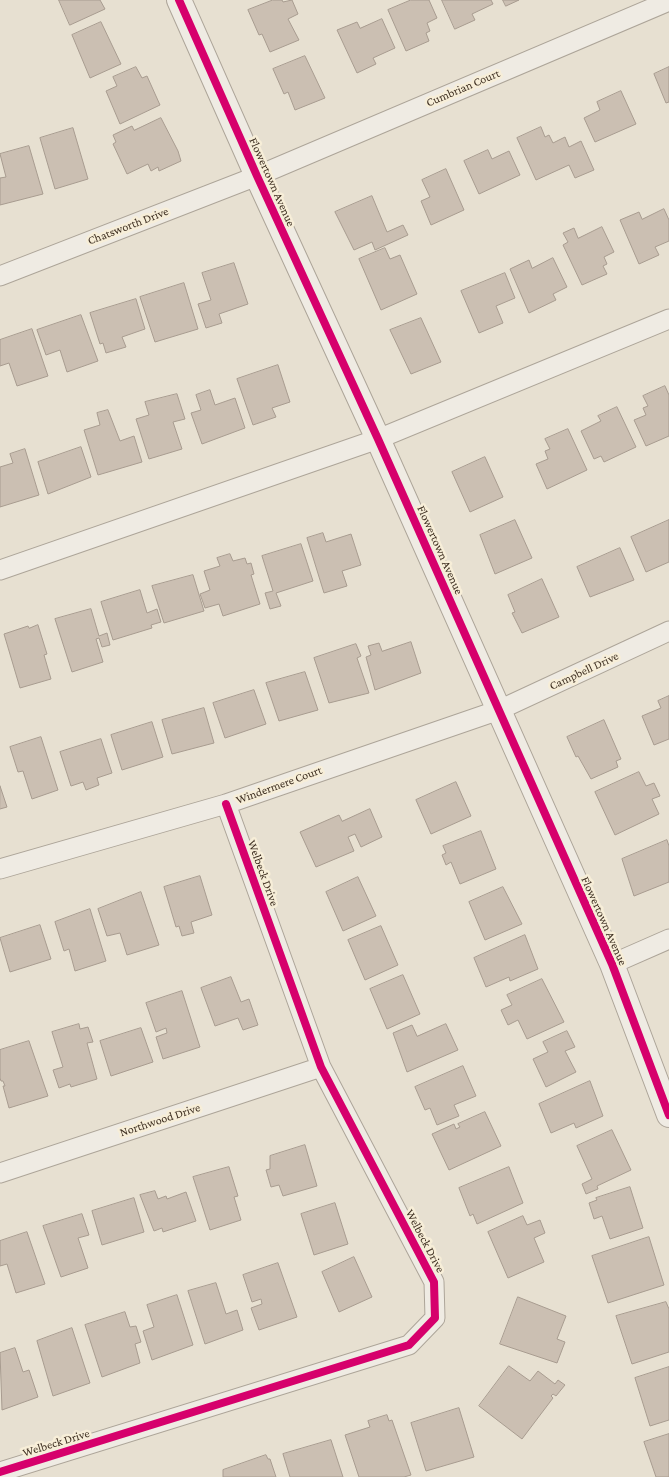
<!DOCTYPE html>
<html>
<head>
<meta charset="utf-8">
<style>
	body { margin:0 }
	canvas { display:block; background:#e7e0d1 }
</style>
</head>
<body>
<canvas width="669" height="1477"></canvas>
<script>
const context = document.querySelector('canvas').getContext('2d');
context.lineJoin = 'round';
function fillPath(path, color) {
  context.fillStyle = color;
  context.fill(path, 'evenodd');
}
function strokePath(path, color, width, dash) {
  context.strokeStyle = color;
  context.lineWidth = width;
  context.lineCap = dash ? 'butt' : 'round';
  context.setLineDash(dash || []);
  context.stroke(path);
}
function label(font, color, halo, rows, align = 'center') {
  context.font = font + ' "Crimson Pro",serif';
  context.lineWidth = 5;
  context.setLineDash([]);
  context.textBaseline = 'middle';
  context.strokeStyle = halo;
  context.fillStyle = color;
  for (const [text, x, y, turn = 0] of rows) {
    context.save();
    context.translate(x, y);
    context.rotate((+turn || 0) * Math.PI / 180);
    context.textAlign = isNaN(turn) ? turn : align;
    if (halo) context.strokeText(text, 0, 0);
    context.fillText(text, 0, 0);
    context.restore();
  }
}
const building = new Path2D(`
	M59,0h41l5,9 -35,16z
	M273,0h9l1,2 9,-2 6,14 -10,5 11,21 -29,12 -8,-18 -3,1 -11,-25z
	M411,0h18l8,18 -10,5 3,8 -4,2 3,8 -23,10 -18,-41z
	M442,0h49l2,4 -21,10 3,6 -20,9z
	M503,0h16l-13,6z
	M382,19l13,29 -22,10 3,6 -19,9 -20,-43 20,-8 3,6z
	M101,22l20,42 -31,14 -18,-43z
	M305,56l20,42 -30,12 -7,-18 -4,2 -11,-25z
	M136,67l6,11 5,-2 13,29 -40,19 -14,-33 11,-5 -4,-9z
	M669,67v35l-3,1 -12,-29z
	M621,91l15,33 -41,18 -11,-24 16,-8 -3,-8z
	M161,118l17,33 3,10 -22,10 -1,-4 -7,4 -3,-7 -21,10 -14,-30 3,-2 -3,-7 19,-9 2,4z
	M541,127l4,10 4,-2 4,8 12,-6 4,10 12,-6 13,29 -19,8 -6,-13 -33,15 -19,-42z
	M73,128l15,51 -33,10 -15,-51z
	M29,146l14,48 -43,11v-27l6,-1 -6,-23z
	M488,150l4,9 17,-8 11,24 -41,19 -15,-33z
	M446,169l18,41 -33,15 -10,-24 9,-4 -8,-17z
	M372,196l15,36 16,-7 5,10 -33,15 -3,-8 -18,8 -19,-38z
	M664,209l5,11v21l-14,6 4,8 -20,9 -19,-44 19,-8 3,7z
	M602,227l12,25 -10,5 3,7 -4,2 4,8 -25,11 -19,-40 5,-3 -5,-9 11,-5 4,10z
	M385,248l5,11 10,-4 17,39 -36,16 -22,-51z
	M553,258l14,29 -14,7 3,6 -27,13 -19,-44 19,-9 3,8z
	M234,263l14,41 -29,10 3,9 -16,5 -8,-24 13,-4 -9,-27z
	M505,273l10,25 -19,8 7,17 -24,10 -18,-42z
	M184,283l14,46 -43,13 -15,-45z
	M136,299l9,30 -23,8 4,10 -20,6 -3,-10 -3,1 -10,-31z
	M81,315l17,46 -31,11 -7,-22 -14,5 -9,-25z
	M421,318l20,44 -30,12 -21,-44z
	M32,329l16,47 -31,10 -8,-23 -9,3v-26z
	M278,365l12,37 -18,6 4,9 -23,8 -16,-46z
	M665,386l4,9v41l-23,10 -12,-26 12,-5 -3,-7 5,-2 -5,-10z
	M210,390l5,15 20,-7 10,30 -43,16 -11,-31 10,-3 -5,-15z
	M177,394l8,25 -12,3 9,27 -33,10 -13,-40 13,-4 -4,-13z
	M617,407l19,40 -32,15 -3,-6 -7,3 -13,-28 20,-10 -3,-5z
	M108,410l12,31 14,-5 8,26 -44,13 -14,-45 16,-5 -3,-12z
	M568,429l19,41 -40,19 -11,-25 12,-5 -3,-8 5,-2 -5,-10z
	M81,447l10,30 -43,17 -10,-32z
	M25,449l14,46 -39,12v-40l13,-4 -3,-9z
	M485,457l18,40 -33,15 -18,-40z
	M515,520l17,38 -37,16 -15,-39z
	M669,520v42l-23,10 -15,-35z
	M323,533l3,9 25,-8 10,31 -19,6 5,15 -23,7 -17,-55z
	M301,544l12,37 -37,12 5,13 -11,3 -5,-16 8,-2 -11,-35z
	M620,548l14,32 -44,17 -13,-30z
	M230,554l3,7 12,-3 2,6 4,-1 3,11 -3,1 9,29 -37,12 -4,-12 -14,4 -5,-14 10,-4 -6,-19 16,-5 -3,-8z
	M193,575l11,36 -40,12 -12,-37z
	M542,579l17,38 -37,16 -10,-20 3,-1 -7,-17z
	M140,590l7,23 10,-4 4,13 -10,3 1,3 -39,12 -12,-38z
	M91,609l8,27 8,-3 3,12 -8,2 -3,-9 -3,1 7,23 -31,10 -17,-53z
	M38,625l9,29 -3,1 7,24 -31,9 -16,-54 24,-8 1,2z
	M411,642l10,31 -46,17 -9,-33 5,-2 -3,-9 11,-3 3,8z
	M356,644l5,12 -4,2 12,35 -40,10 -15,-45z
	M305,672l13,38 -39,11 -13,-38z
	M254,690l12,34 -41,14 -12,-35z
	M669,696v43l-15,6 -12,-29 19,-8 -3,-7z
	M204,708l10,35 -42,11 -10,-34z
	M604,720l17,39 -5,2 2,6 -27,12 -13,-23 -2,1 -9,-20z
	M152,722l11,35 -41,13 -11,-35z
	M41,737l17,53 -26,9 -9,-28 -5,1 -8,-25z
	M101,739l11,34 -15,5 2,7 -13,5 -3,-8 -12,4 -11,-34z
	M639,772l7,14 8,-3 6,13 -8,3 7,15 -44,21 -20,-43z
	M456,782l15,34 -40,18 -15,-34z
	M0,786l7,21 -7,2z
	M370,809l12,28 -21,10 -6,-13 -7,3 6,14 -38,16 -16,-35 39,-17 3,6z
	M481,831l15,38 -36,15 -9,-22 -5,3 -4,-10 4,-2 -3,-7z
	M667,840l2,6v36l-35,14 -12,-37z
	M200,876l12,39 -21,7 3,11 -12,3 -3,-10 -3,1 -12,-40z
	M358,877l18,39 -33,15 -17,-39z
	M503,887l19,37 -37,16 -16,-38z
	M141,892l18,53 -32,10 -7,-22 -13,3 -9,-27z
	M90,909l16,52 -31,10 -6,-22 -5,2 -9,-29z
	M40,925l11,34 -41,13 -10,-34z
	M381,926l17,39 -33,15 -17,-40z
	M525,935l13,34 -28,12 -1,-4 -23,10 -12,-29z
	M403,975l17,39 -33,15 -17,-40z
	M231,977l10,25 8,-3 9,26 -15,5 -5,-12 -23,8 -14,-38z
	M542,979l22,43 -37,17 -9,-19 -10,5 -7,-15 11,-5 -5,-10z
	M182,991l18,56 -37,12 -7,-22 11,-4 -1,-5 -10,4 -10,-29z
	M79,1024l1,5 8,-2 5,15 -6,1 10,36 -26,8 -1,-3 -11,4 -6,-18 10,-3 -11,-35z
	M446,1024l12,26 -51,22 -14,-39 19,-8 5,11z
	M141,1028l12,34 -42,14 -11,-35z
	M567,1031l8,16 -10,4 11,21 -30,15 -13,-28 15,-7 -5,-10z
	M29,1041l19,55 -39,12 -6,-22h2l-2,-5h-2l-1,-3v-28z
	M463,1066l13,30 -22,9 5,11 -22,9 -7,-17 -5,2 -10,-23z
	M590,1081l13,35 -27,12 -2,-5 -23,10 -12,-29z
	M485,1112l16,34 -52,24 -17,-36 22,-10 2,5 4,-2 -2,-3z
	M612,1130l19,40 -34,16 1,3 -12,5 -4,-10 10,-5 -15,-33z
	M305,1145l12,41 -34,10 -4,-11 -8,2 -5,-17 4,-1v-13z
	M229,1167l9,29 -4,1 7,23 -31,10 -17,-53z
	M509,1167l14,36 -46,21 -4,-10 -3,2 -11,-28z
	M630,1187l13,41 -33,11 -8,-23 -8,3 -5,-16 8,-3 -1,-2z
	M155,1191l3,8 8,-3 1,3 19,-7 10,29 -33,11 -1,-4 -8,3 -14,-36z
	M134,1198l10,34 -42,13 -10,-34z
	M335,1203l13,41 -34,11 -13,-41z
	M82,1214l7,21 -11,3 10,30 -27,9 -18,-51z
	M523,1216l4,9 13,-5 5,13 -11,5 10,24 -36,16 -20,-46z
	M27,1232l18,52 -29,9 -9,-29 -7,2v-25z
	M649,1237l15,48 -56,18 -16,-47z
	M354,1257l18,40 -33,15 -17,-40z
	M278,1263l19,54 -38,13 -8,-22 11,-4 -1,-5 -9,3 -9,-27z
	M216,1283l10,31 11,-4 6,20 -38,14 -17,-53z
	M177,1295l16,50 -41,15 -9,-29 11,-4 -7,-22z
	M518,1297l48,19 -9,23 8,3 -8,21 -57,-19z
	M666,1302l3,7v43l-37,12 -16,-48z
	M125,1312l5,15 6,-1 5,16 -6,2 5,19 -38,14 -17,-52z
	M72,1328l18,55 -37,13 -16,-55z
	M15,1348l8,24 6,-2 9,27 -36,13 -2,-57z
	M509,1366l21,15 8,-10 17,13 3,-4 7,5 -9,11 -3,-2 -2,2 2,2 -31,41 -43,-33z
	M669,1367v53l-19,6 -15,-48z
	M459,1408l15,49 -48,14 -15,-48z
	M387,1415l2,6 3,-1 19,55 -7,2h-45l-14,-42 25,-8 -2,-6z
	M669,1434v43h-13l-12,-35z
	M331,1440l12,37h-53l-7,-23z
	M266,1455l2,4h2l6,18h-53v-7z`);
fillPath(building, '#cbbfb2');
strokePath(building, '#a89c90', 1);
const minor = new Path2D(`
	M0,276l257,-100 412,-175
	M0,570l378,-131 291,-120
	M0,869l226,-65 273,-94 170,-79
	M612,964l57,-25
	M0,1173l321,-106
	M0,1472l409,-127 26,-27 -1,-36 -113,-215 -95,-263`);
const tertiary = new Path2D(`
	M179,0l78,176 121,263 234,525 57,151`);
strokePath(minor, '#ada599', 21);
strokePath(tertiary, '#ada599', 26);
strokePath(minor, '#efebe3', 19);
strokePath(tertiary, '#efebe3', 24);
strokePath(new Path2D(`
	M179,0l78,176 121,263 234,525 57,151
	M0,1472l409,-127 26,-27 -1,-36 -113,-215 -95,-263`), '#d6006c', 8);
label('12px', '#3d2e20', '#f7eed8', [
	["Cumbrian Court",463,88,-23],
	["Flowertown Avenue",272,182,66],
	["Chatsworth Drive",128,226,-21],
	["Flowertown Avenue",440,550,66],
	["Campbell Drive",584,671,-25],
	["Windermere Court",279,785,-20],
	["Welbeck Drive",263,873,70],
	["Flowertown Avenue",604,921,66],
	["Northwood Drive",160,1120,-18],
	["Welbeck Drive",425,1241,62],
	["Welbeck Drive",56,1443,-17]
]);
</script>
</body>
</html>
